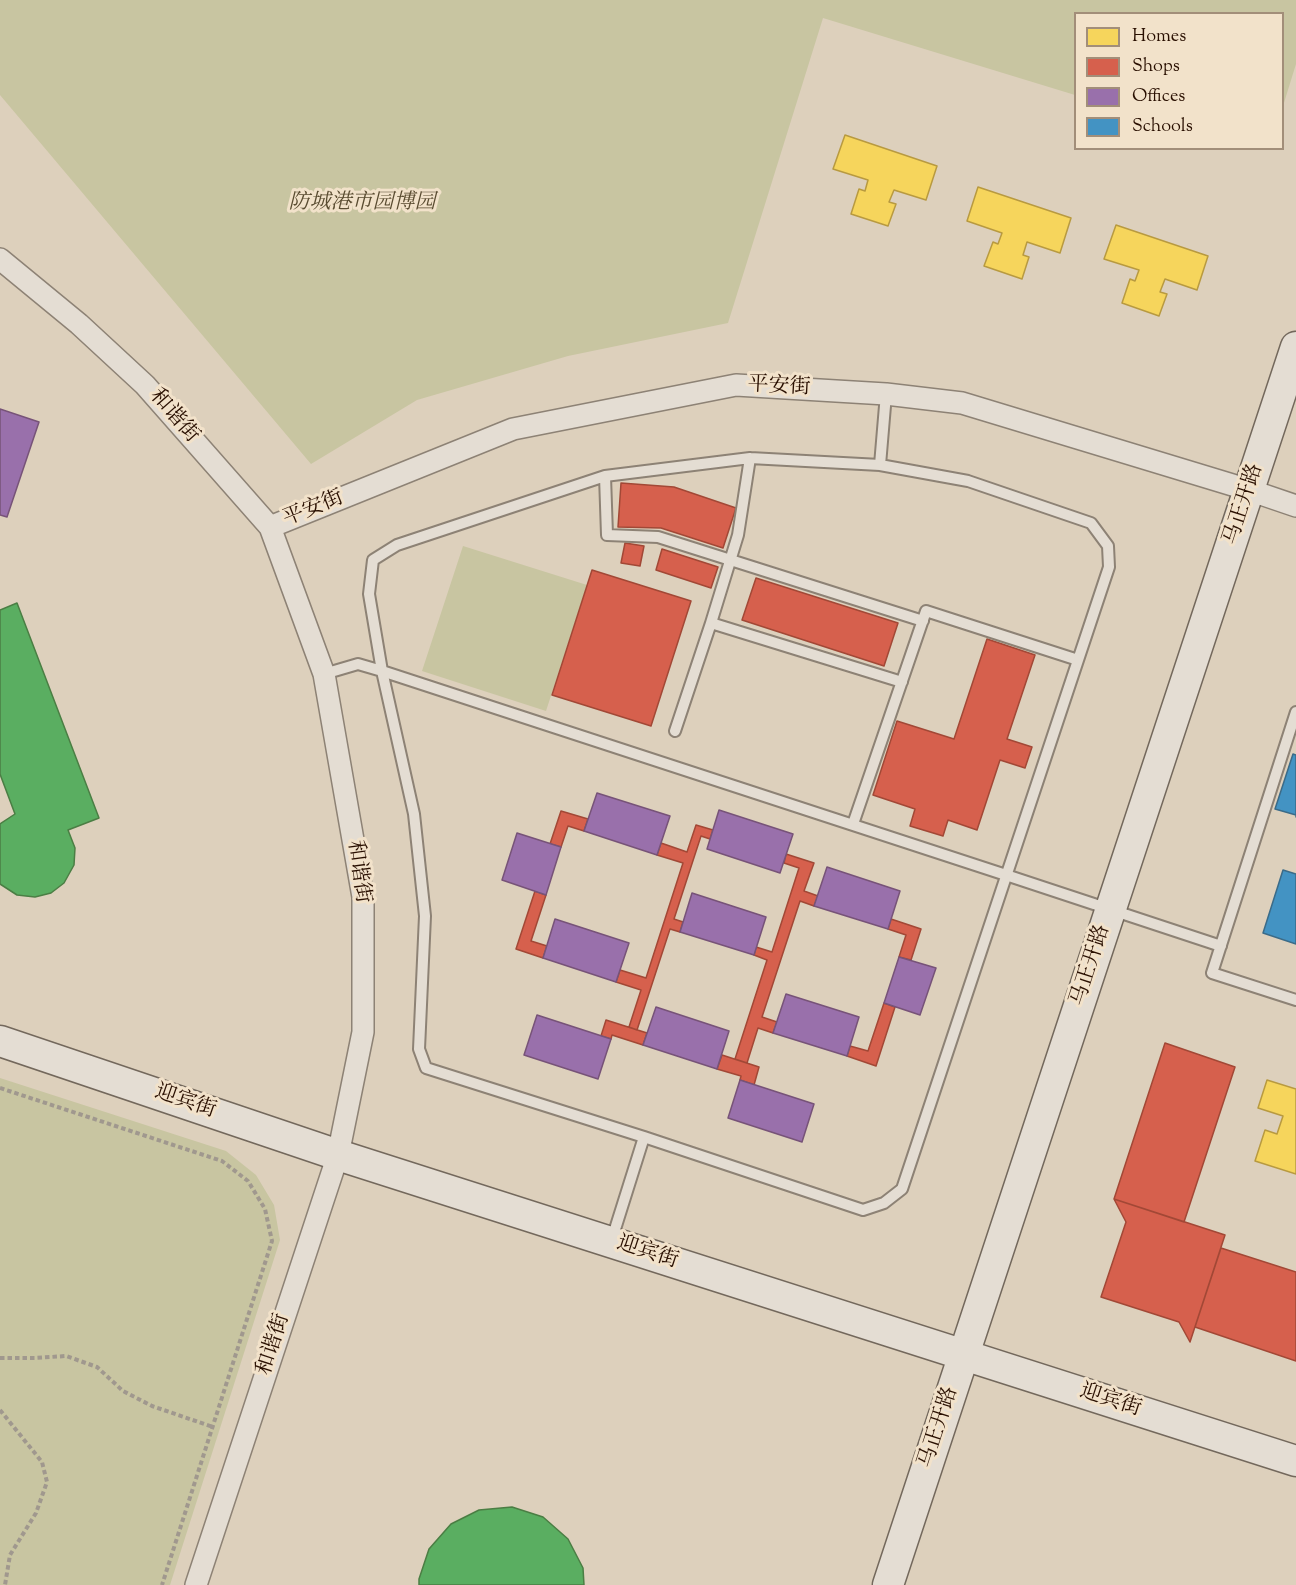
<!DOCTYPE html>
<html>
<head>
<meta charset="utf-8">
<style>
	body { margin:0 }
	#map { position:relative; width:1296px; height:1585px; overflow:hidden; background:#ddd0bc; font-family:"Sorts Mill Goudy",serif }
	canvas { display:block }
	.legend { position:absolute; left:1074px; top:12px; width:210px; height:138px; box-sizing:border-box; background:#f2e2ca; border:2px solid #a28e79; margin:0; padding:8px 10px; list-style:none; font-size:18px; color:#290f00 }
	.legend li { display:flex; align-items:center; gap:12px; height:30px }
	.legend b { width:30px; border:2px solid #a28e79 }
</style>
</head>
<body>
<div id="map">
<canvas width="1296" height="1585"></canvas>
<ul class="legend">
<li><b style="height:16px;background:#f6d55c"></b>Homes</li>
<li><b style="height:16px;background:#d6604d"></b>Shops</li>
<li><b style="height:16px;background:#9970ab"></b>Offices</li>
<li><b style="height:16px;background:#4393c3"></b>Schools</li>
</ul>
</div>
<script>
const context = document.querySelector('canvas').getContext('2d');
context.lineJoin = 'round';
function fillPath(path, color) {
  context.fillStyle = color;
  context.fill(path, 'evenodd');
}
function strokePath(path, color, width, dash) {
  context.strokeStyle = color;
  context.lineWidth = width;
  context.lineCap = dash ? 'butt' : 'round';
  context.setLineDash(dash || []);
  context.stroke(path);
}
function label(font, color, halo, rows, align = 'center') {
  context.font = font + ' "Sorts Mill Goudy","Noto Serif SC",serif';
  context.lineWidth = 6;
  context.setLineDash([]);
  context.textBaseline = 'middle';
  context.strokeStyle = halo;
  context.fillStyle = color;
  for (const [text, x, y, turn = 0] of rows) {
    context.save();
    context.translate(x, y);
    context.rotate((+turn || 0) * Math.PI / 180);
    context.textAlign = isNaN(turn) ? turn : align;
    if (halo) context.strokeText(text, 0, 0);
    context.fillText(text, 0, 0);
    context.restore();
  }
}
fillPath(new Path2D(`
	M0,0h1296v64l-13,42 -1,-92h-206l-1,81 -252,-77 -95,305 -160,33 -151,44 -106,64 -311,-369z
	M463,546l124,39 -41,126 -124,-40z
	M0,1078l226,73 30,24 18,30 6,35 -110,345h-170z`), '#c8c5a1');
const homes = new Path2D(`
	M845,135l92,31 -11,34 -32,-10 -5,12 7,2 -8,22 -37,-12 8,-25 6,2 3,-11 -35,-11z
	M978,187l93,31 -11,35 -33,-11 -4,13 6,2 -7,22 -38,-13 9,-24 5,2 4,-11 -35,-12z
	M1116,225l92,31 -11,34 -32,-11 -5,13 7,2 -8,22 -37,-13 8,-24 5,2 4,-11 -35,-11z
	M1267,1080l29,9v85l-41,-13 10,-31 12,4 6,-18 -25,-8z`);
fillPath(homes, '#f6d55c');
strokePath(homes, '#b89a40', 1.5);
const shops = new Path2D(`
	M621,483l53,4 62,21 -13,40 -62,-20 -43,-1z
	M625,543l19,3 -4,20 -19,-3z
	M662,549l56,18 -7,21 -55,-18z
	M592,570l99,31 -40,125 -99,-31z
	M756,578l142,45 -14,43 -142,-46z
	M987,639l48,16 -28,84 25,8 -7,21 -25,-8 -23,70 -29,-10 -5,16 -33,-10 5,-17 -42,-14 24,-74 57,18z
	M561,811l27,8 -4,12 -16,-5 -7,21 -11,-3z
	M696,825l17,5 -3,9 -9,-3 -27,83 9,3 -3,10 -10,-3 -33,101 -8,-3 12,-37 -25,-8 4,-12 26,8 37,-115 -26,-8 4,-12 26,9z
	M786,854l28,9 -10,28 14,5 -4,10 -14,-5 -38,116 15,5 -4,11 -15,-5 -11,35 -12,-4 32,-99 -13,-5 2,-8 16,5 27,-84 -15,-5z
	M535,891l11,4 -15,46 16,5 -4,12 -27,-9z
	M891,919l30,10 -10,31 -12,-3 7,-22 -18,-6z
	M884,1003l11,4 -19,59 -29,-10 3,-10 18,5z
	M606,1020l41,13 -4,12 -31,-10 -1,4 -10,-3z
	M1165,1043l70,24 -51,155 -70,-23z
	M722,1055l37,12 -5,18 -14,-5 1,-4 -24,-7z
	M1114,1199l111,36 -35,107 -11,-20 -78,-25 25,-75z
	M1221,1248l75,24v89l-101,-34z`);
fillPath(shops, '#d6604d');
strokePath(shops, '#a24836', 1.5);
const offices = new Path2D(`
	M0,409l39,13 -32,95 -7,-2z
	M597,793l73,23 -13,39 -73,-24z
	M719,810l74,24 -13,39 -73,-24z
	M517,833l44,14 -15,48 -44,-15z
	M827,867l73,24 -12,38 -74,-23z
	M692,893l74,24 -12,38 -74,-23z
	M555,919l74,24 -13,39 -73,-24z
	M899,957l37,11 -16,47 -36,-12z
	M786,994l73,23 -12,39 -74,-23z
	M656,1007l73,24 -12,38 -74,-24z
	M537,1015l74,24 -13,40 -74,-24z
	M740,1080l74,24 -12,38 -74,-24z`);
fillPath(offices, '#9970ab');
strokePath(offices, '#775378', 1.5);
const schools = new Path2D(`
	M1293,754l3,1v62v-2l-21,-6z
	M1283,870l13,4v70l-33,-11z`);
fillPath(schools, '#4393c3');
strokePath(schools, '#3b6b88', 1.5);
const public = new Path2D(`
	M17,603l82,215 -31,12 7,18 -1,17 -10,18 -13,10 -16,4 -18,-2 -17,-11v-60l15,-10 -15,-40v-164z
	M512,1507l31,10 25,22 15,29 1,17h-165v-6l10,-30 22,-25 28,-14z`);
fillPath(public, '#5aae61');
strokePath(public, '#4b7e44', 1.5);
const service = new Path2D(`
	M750,458l-12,77 -27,88 191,59
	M880,465l6,-71
	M605,476l2,59 51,2 265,84
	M324,674l34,-10 24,7 624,204 215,71
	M1296,712l-84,261 84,27
	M675,731l36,-108
	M853,824l73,-213 152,49
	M611,1242l33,-105 219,73 21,-7 18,-14 207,-622 -1,-21 -17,-23 -123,-42 -88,-16 -130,-7 -145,18 -208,69 -24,15 -4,34 13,77 32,143 11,102 -6,133 7,19 218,69`);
const minor = new Path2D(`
	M0,259l79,65 66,61 125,142 54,147 39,223v135l-25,123 -142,430
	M270,527l243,-98 223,-44 150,9 76,9 287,87 47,16`);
const secondary = new Path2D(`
	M0,1041l338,114 958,306
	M888,1585l408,-1238`);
strokePath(service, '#8d8275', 14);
strokePath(minor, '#8d8275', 24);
strokePath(secondary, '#73685c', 33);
strokePath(new Path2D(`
	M0,1088l222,73 26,20 17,28 7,32 -110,344
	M0,1358h35l31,-2 31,11 26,24 29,15 61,21
	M0,1410l42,52 5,20 -11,31 -26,42 -5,30`), '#a0988e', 4, [4.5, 3]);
strokePath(service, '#e4ddd3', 10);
strokePath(minor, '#e4ddd3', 21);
strokePath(secondary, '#e4ddd3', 30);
label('italic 21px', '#5a4c31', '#f2e2ca', [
	["防城港市园博园",362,204]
]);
label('21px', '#290f00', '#f2e2ca', [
	["平安街",779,388,3],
	["和谐街",173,417,49],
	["马正开路",1245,505,-72],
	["平安街",314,510,-22],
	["和谐街",357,872,82],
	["马正开路",1092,966,-72],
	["迎宾街",185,1103,19],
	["迎宾街",647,1254,18],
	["和谐街",275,1345,-72],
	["迎宾街",1110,1402,18],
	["马正开路",940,1428,-72]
]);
</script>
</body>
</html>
